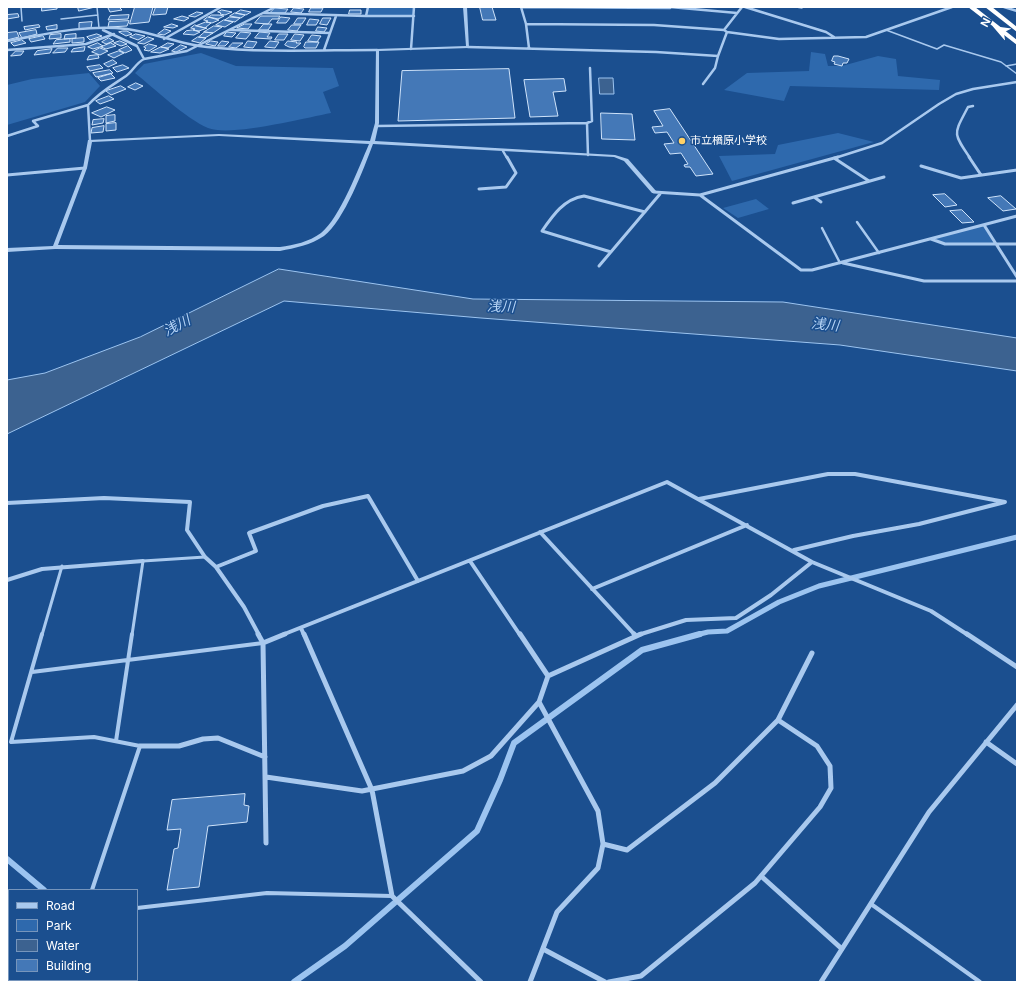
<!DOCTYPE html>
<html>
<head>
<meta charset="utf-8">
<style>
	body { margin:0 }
	#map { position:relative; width:1024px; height:989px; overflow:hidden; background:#1b4f8f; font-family:Inter,sans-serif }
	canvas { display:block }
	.frame { position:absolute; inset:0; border:8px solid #fff; pointer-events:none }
	.legend { position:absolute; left:8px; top:889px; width:130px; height:92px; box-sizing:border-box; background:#1b4f8f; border:1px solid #7695bc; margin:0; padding:5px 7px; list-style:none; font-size:12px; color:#fff }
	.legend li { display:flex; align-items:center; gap:8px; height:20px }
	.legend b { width:20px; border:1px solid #7695bc }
	.north { position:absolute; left:976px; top:8px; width:40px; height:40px; -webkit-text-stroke:3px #1b4f8f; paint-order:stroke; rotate:298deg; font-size:11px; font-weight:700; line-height:16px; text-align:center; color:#fff }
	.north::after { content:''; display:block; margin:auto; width:14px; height:18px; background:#fff; clip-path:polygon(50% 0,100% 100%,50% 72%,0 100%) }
</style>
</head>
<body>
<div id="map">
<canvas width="1024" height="989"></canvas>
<div class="frame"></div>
<ul class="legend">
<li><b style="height:5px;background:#a9c9ee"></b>Road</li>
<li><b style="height:11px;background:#2e69ad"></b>Park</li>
<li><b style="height:11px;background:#3c6290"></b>Water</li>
<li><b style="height:11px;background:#4478b7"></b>Building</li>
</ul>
<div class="north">N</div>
</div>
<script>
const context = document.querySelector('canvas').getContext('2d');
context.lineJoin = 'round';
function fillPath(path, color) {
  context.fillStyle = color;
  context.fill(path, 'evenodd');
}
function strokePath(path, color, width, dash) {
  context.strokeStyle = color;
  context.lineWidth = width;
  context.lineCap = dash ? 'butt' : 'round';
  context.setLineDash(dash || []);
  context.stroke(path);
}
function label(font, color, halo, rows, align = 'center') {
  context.font = font + ' Inter,"Noto Sans JP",sans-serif';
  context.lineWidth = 3;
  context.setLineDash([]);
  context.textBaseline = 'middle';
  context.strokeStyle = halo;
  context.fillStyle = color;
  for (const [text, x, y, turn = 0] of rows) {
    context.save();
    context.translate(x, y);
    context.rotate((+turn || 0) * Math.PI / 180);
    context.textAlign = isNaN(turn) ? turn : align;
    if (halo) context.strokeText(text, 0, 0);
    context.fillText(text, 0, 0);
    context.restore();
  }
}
fillPath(new Path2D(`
	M368,7h46v9h-48z
	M811,52l14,2 3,12h14l36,-10 18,3 2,17 42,4 -1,10 -149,-4 -6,15 -60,-11 23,-17 62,-2z
	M201,53l35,13 97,2 6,18 -16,6 8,21c-26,5 -101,24 -123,15 -23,-10 -53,-39 -73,-55l9,-9z
	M89,73l11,13 -15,16 -78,23v-40l25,-6z
	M838,133l36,9 -142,39 -13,-25 56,-2 3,-9z
	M756,199l13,10 -31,9 -15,-10z
	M984,225l13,19h-52l-14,-5z`), '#2e69ad');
const water = new Path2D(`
	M599,78h14l1,16h-14z
	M279,269l194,30 310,3 234,36v33l-177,-26 -359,-27 -197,-17 -277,133v-54l38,-7 95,-36z`);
fillPath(water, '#3c6290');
strokePath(water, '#9cc4f0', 1);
strokePath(new Path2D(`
	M696,635l12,-3 19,-1 52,-29 40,-16 198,-49`), '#9cc4f0', 5);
strokePath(new Path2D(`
	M7,859l37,31
	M117,980l2,2
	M294,982l51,-36 132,-115 23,-51 14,-37 128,-93 58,-16`), '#9cc4f0', 6);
const building = new Path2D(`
	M42,7h15v2l-15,2z
	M78,7h17l-16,4z
	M119,7l3,3 -12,2 -2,-4z
	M135,7h18l-4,15 -19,2z
	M156,7h12l-2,7 -13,1z
	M480,7h12l4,13h-13z
	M275,8l12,1h1l-3,4h-15z
	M294,8l10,1 -3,4 -10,-1z
	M311,8h12l-2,4h-12z
	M222,10l10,2 -7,3 -5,-1 1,-1 -3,-1z
	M241,10l10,2 -5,3 -10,-2z
	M350,10h11v4h-12z
	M197,12l6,1 -8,4 -6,-1z
	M235,13l10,2 -4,3 -11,-2z
	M18,14l1,3 -12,2v-4z
	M129,15l-1,4 -20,1 2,-4z
	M212,15h7l5,1 -6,3 -9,-2z
	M261,16h19l-2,3h-6l-4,5 -13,-1z
	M179,17l3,-1 7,2 -5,3 -10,-2z
	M208,17l11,3 -7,3 -6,-1 2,-1 -4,-1z
	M230,17l10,1 -5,4 -10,-2z
	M281,17l9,1 -4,5h-9z
	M298,18h8l-4,6h-8z
	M323,18h8l-4,7 -7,-1z
	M310,19l9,1 -3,5h-9z
	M224,20l9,2 -8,5 -9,-2z
	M129,21l-2,5 -19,1 1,-5z
	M92,22l-1,6 -12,1v-6z
	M206,22l5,1 -6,5 -9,-2z
	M172,24l6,2 -5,2 -9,-1z
	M245,24h7l-4,5 -11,-1z
	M264,24h8l-4,6h-9z
	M39,25l1,2 -15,3 -1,-3z
	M57,25v4l-10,1 -1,-3z
	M195,25l10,3h2l-8,3 -6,-1 2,-1 -4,-1z
	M292,25h9l-4,6 -9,-1z
	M214,26l8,1 -9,6 -9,-1z
	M318,27l9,1 -3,4 -8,-1z
	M165,29l6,2 -7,4 -6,-1z
	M36,30l1,4 -15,4 -3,-5z
	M193,30l7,2 -6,3 -11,-1 3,-3z
	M123,31h4l5,3 -6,2 -7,-4z
	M17,32l2,5 -12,3v-7z
	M205,32l8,1 -8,5 -6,-1z
	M227,32l9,1 -4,4 -8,-1z
	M241,32l10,1 -5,6 -10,-1z
	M260,32l10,1 -3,4h5l-1,2 -16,-1z
	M61,34v4l-12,1 1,-4z
	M76,34v4l-12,1 1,-4z
	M97,34l5,2 -12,4 -3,-3z
	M136,34l9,2 -7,4 -8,-3z
	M279,34h9l-4,6h-9z
	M295,34l9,1 -4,6 -9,-1z
	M312,35l9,1 -4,6 -9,-1z
	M43,36l2,3 -14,3 -2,-3z
	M148,37l6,2 -10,5 -6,-1z
	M198,37l8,1 -6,5 -8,-2z
	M84,38v4l-12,1v-4z
	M109,38l5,3 -8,3 -4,-2z
	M70,39v3l-17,2 3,-4z
	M22,40l4,3 -12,3 -3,-3z
	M120,41l7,3 -6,2 -7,-3z
	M211,41l7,1 -3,4 -9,-2z
	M222,41l7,1 -4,4h-7z
	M248,41l9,1 -4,6 -9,-1z
	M270,41l9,1 -4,6 -10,-1z
	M288,41l9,1 -1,1h5l-6,5 -6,-1 -4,-2z
	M306,42h13l-3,6h-11l-1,-1z
	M98,43l5,3 -10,3 -5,-2z
	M111,43l5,3 -10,3 -5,-2z
	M168,43l6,1 -6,4 -7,-1z
	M233,43h10l-7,5 -7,-1z
	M149,44l8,2 -8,5 -5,-1 2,-2 -2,-1z
	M181,45l6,2 -11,5 -4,-1z
	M128,46l4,4 -7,3 -6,-3z
	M85,47l-1,4 -13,1 2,-3z
	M161,47l8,2 -9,4 -9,-1z
	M58,48h10l-3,4 -12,1z
	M100,48l8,3 -8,4 -8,-3z
	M52,49l-2,4 -16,2 3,-4z
	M16,51h8l-3,4 -10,1z
	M119,51l5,2 -10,5 -6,-3z
	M98,55l1,3 -12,2 2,-4z
	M834,56h4l11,3 -2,4h-4l-1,3 -8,-2 1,-2 -3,-1z
	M113,60l4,3 -9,4 -4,-3z
	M100,65l3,3 -13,3 -3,-4z
	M123,65l6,3 -12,4 -4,-4z
	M509,69l6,49 -117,3 4,-50z
	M110,70l3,3 -17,4 -3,-4z
	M111,74l4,4 -14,3 -3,-3z
	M564,79l2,12 -13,1 5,24 -28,1 -6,-37z
	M136,83l7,3 -8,4 -7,-3z
	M121,86l5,3 -15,6 -5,-4z
	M109,96l5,3 -14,5 -4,-3z
	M107,107l8,3 -14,7 -9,-4z
	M670,109l43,65 -17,2 -6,-9h-5l-1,-2 4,-1 -7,-11 -11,1 -6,-10 10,-1 -7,-11 -12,1 -3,-6 11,-1 -9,-15z
	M601,113l31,1 3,26 -33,-1z
	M115,115v6l-9,2v-7z
	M104,119l-1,4 -11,2 1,-5z
	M116,123v7l-10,1v-7z
	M104,126l-1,6 -12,1 1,-5z
	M945,194l12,11 -12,2 -12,-12z
	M1001,196l15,13 -13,2 -15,-13z
	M962,210l12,12 -12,1 -12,-12z
	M245,794l-1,11 5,1 -2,16 -39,4 -9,61 -32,3 7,-41 4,-1 3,-19 -14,1 5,-30z`);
fillPath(building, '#4478b7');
strokePath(building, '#cfe3fa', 1);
strokePath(new Path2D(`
	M21,7l1,14
	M97,7l2,21
	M796,7l6,1
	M61,19l37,-4
	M886,30l51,19 7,-4 57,17 16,12
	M1006,66l11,-2`), '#a9c9ee', 1.5);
strokePath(new Path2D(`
	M857,222l22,31
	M822,228l18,35`), '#a9c9ee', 2.5);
strokePath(new Path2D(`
	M42,635l20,-69
	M132,635l11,-74 62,-4`), '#a9c9ee', 3);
strokePath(new Path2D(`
	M42,634l-31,108 83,-5 46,9 -48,144
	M32,672l231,-29
	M116,741l16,-107
	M871,904l109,78
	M137,908l130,-15 125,3`), '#a9c9ee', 4);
strokePath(new Path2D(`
	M368,7l-2,9h48
	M521,7l149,1
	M521,7l5,17 3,24
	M670,7l67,6
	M745,7l81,25 8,5
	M1004,7l13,4
	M264,13l102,3
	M526,24l128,1 70,5
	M103,30l34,16 7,13
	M230,30l100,3
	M727,32l52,7 87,-2 86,-30
	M164,39l57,-32
	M7,41c39,-7 80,-17 120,-12 27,4 53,15 80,18 56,6 114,3 170,3
	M468,47l188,5 62,4 9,-24 -3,-2 18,-23
	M411,49l3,-42
	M7,50l79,-6 28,-10
	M324,50l12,-34
	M703,84l12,-16 3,-12
	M377,126l210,-3
	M7,136l31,-10 -5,-5 55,-16
	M90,141l-2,-36c12,-13 23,-19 38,-29 7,-5 10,-13 18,-17l43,-8 88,-44
	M503,151l4,7
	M588,155l-1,-32 5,-2 -2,-53
	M835,158l47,-15 57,-39 17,-10 17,-5 44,-7
	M970,158c-18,-26 -16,-24 -2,-51l5,-1`), '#a9c9ee', 2.5);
strokePath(new Path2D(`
	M969,157l12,18
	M834,158l35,23
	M921,166l40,12 56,-8
	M7,175l78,-7
	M479,189l27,-2 10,-14 -9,-16
	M654,192l46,3 138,-38
	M700,195l101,75h11l205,-54
	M814,197l7,5
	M793,203l91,-26
	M984,225l33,52
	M931,239l14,5h72
	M611,252l-69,-21c11,-16 22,-32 42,-35l61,16
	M843,263l81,18h93
	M599,266l61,-72`), '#a9c9ee', 3);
strokePath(new Path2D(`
	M699,499l129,-25h27l150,28 -86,22 -66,12 -59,14
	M7,503l97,-5 86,4 -3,28 18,27 11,10 28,40 15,28
	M540,532l95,103
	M470,561l50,74
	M216,567l40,-16 -7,-18 74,-27 45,-10 50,85
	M7,580l35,-11 101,-8
	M592,589l155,-64
	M301,628l3,7
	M282,635l385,-153 145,80 119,49 37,24
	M638,635l48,-15 50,-2 35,-23 41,-33`), '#a9c9ee', 4);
strokePath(new Path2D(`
	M258,634l5,9 3,200
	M304,634l68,156 20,106 89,86
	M520,634l28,42
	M634,634l2,2
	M967,634l50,33
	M263,643l22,-9
	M986,742l31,22
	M140,746h39l24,-7 15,-1 47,19
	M266,777l96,14 101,-20 28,-15 48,-54 9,-26 93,-42
	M603,844l24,6 88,-67 63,-63 34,-67
	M761,876l81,73
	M543,949l62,33
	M7,964l2,3
	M15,980v2
	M530,982l27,-70 41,-44 5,-24 -5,-33 -59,-109
	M609,982l32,-6 114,-93 65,-76 11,-19 -1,-22 -13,-20 -39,-26
	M821,982l108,-170 88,-107`), '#a9c9ee', 5);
fillPath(new Path2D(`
	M463,7h4l2,41 -90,3v72l-4,18 240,14 13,4 28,32v2h-4l-28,-32 -10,-4 -241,-13c-9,24 -29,77 -49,92 -13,9 -29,12 -44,15l-225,-2 -48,3v-4l46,-2 30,-78 5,-28 131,-6 151,7 5,-18 1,-74 90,-3zM219,136l150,8c-10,23 -29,74 -48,89 -12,9 -27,12 -41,14l-222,-2 29,-77 5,-26z`), '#a9c9ee');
fillPath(new Path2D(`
	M968,7h7l42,33v5z
	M985,7h7l25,20v5z`), '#fff');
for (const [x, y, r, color] of [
	[682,141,4,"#ffd166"]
]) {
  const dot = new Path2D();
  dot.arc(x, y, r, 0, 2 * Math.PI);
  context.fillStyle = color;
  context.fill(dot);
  strokePath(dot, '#1b4f8f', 1.5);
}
label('11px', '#fff', '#1b4f8f', [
	["市立楢原小学校",690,141]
], 'left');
label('italic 14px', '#b5d3f5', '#1b4f8f', [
	["浅川",501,307,2],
	["浅川",825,325,6],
	["浅川",177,326,-28]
]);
</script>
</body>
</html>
